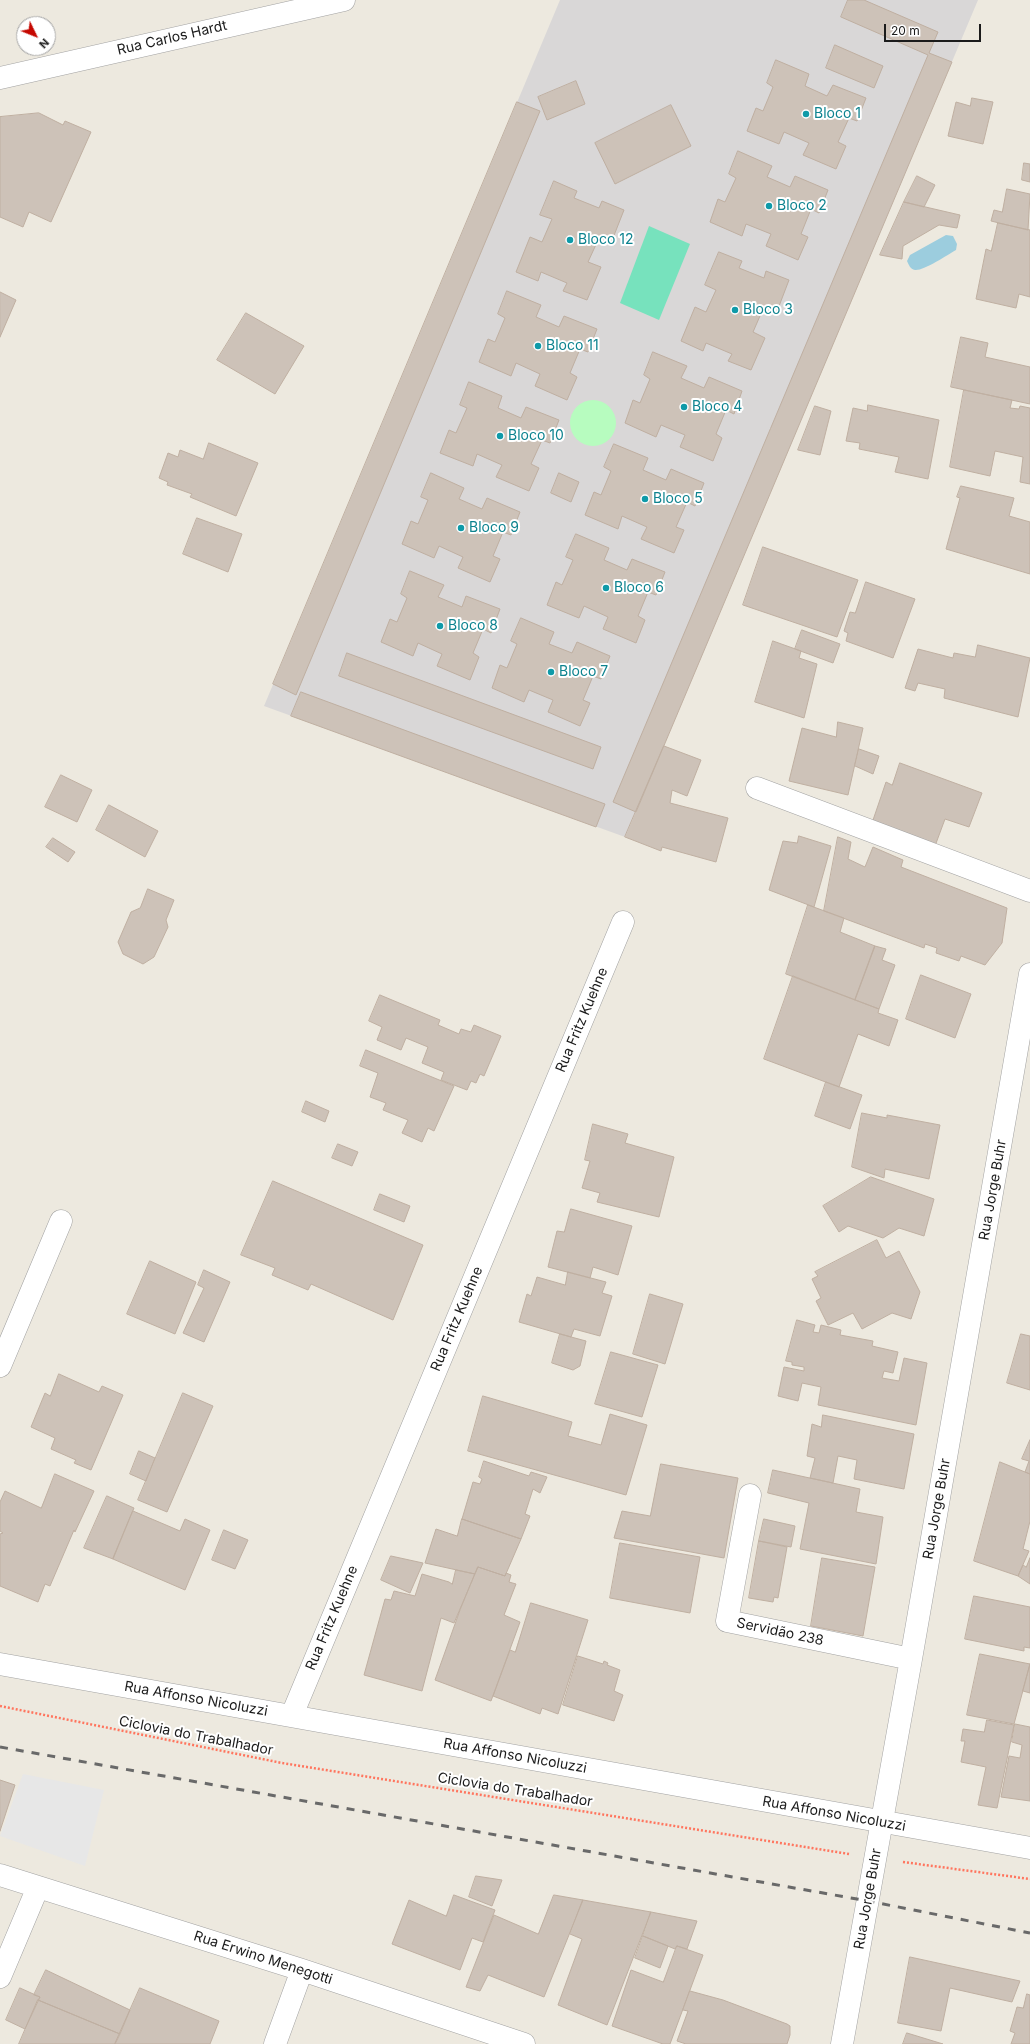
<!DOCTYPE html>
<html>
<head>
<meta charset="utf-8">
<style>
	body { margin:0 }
	#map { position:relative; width:1030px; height:2044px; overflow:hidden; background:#ede9df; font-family:Inter,sans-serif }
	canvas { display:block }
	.north { position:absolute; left:16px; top:16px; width:40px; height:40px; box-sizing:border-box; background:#fff; border:1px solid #a4a4a4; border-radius:50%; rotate:133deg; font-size:11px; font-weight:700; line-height:16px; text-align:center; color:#1b1b1b }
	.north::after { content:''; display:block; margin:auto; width:14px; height:18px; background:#c50700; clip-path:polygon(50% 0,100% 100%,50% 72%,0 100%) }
	.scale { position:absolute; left:884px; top:24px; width:97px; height:18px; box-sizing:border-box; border:2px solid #1b1b1b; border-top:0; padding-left:5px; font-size:12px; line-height:14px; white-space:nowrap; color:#1b1b1b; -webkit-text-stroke:3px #fff; paint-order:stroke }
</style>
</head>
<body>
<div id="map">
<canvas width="1030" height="2044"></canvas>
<div class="north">N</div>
<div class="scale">20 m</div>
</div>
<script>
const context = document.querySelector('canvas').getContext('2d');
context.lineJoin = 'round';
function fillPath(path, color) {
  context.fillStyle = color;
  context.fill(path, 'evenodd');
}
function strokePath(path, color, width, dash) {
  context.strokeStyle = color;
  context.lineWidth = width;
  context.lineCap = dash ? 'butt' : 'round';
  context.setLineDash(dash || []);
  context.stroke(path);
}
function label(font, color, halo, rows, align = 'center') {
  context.font = font + ' Inter,sans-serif';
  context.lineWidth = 4;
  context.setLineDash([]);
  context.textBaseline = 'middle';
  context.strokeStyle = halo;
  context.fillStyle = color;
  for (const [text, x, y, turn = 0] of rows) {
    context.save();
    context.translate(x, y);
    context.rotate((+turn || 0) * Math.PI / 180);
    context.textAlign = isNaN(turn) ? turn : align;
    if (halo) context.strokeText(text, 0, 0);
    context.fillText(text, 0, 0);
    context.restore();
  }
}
fillPath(new Path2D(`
	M560,0h418l-353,837 -361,-131z`), '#d9d7d7');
fillPath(new Path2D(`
	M570 423a23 23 0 1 1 46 0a23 23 0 1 1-46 0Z`), '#b7fcbf');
fillPath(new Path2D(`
	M649,226l41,18 -31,76 -39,-17z`), '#77e2bd');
fillPath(new Path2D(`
	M23,1774l81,16 -19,76 -85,-30z`), '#e7e7e7');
fillPath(new Path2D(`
	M946,235l7,1 4,8 -1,6c-9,5 -32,21 -41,20 -5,-1 -6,-5 -8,-9l3,-6z`), '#9ccdde');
const building = new Path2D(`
	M848,0h16l74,32 -9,21 23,9 -316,750 -23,-10 315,-747 -87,-38z
	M835,45l48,21 -9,22 -48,-20z
	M776,60l33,14 -4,12 22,10 6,-11 33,13 -9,23 -8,-3 -11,24 8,4 -10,23 -33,-14 6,-12 -25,-11 -5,12 -32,-13 9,-23 7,3 10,-24 -6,-4z
	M576,81l9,23 -38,16 -9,-23z
	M972,98l21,4 -10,42 -35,-8 8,-34 14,4z
	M517,102l23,9 -244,584 -23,-11z
	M671,105l20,41 -76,38 -20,-41z
	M39,113l24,12 2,-4 26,11 -40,90 -22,-10 -6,15 -23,-10v-100z
	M738,151l34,15 -5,11 23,10 5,-11 33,14 -9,23 -8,-4 -10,25 7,3 -10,23 -32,-14 5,-12 -25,-10 -4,12 -32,-14 8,-23 7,3 11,-24 -7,-4z
	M1024,163l6,1v18l-8,-2z
	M917,176l18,9 -11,22 -20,-5z
	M554,181l23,10 -3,7 25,10 3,-7 22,9 -13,33 -12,-5 -11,24 13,5 -14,33 -24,-9 4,-8 -26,-11 -3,9 -22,-9 14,-35 12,5 10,-23 -12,-4z
	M1007,189l23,5 -2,36 -37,-9 3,-11 8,2z
	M904,202l56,13 -3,13 -18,-3 -36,21 -1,13 -22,-4z
	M998,223l32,7v67l-11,-3 -3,14 -40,-9 10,-50 5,2z
	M719,252l23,9 -3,7 25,10 2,-7 23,9 -13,34 -13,-5 -10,23 12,6 -14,32 -23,-9 4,-7 -26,-11 -3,8 -22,-10 14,-34 11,5 10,-22 -11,-5z
	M507,291l34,14 -5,12 23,10 5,-11 33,13 -9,23 -8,-3 -10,24 7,4 -10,23 -32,-14 5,-12 -24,-11 -5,13 -32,-14 9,-23 7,3 10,-24 -7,-4z
	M0,292l16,8 -16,37z
	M246,313l58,33 -29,48 -58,-34z
	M961,337l27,6 -3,14 45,10v37l-79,-17z
	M653,352l34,14 -6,12 23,10 5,-11 33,14 -8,23 -8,-4 -10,24 6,4 -9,23 -33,-14 5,-12 -24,-10 -5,12 -31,-14 8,-23 7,3 10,-24 -6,-4z
	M469,382l33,14 -4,12 23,10 5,-11 33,13 -9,23 -8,-3 -11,24 8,4 -10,23 -33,-14 6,-12 -25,-11 -4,12 -33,-13 9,-23 7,3 11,-25 -7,-3z
	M964,390l48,10 -2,8 9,1 1,-3 10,2v76l-10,-2 3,-25 -28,-6 -5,25 -40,-9z
	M868,405l71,15 -11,59 -33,-7 4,-15 -40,-8 1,-6 -14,-2 7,-33 14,3z
	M815,406l16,5 -11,44 -22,-5z
	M209,443l49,20 -22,53 -46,-19 2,-3 -25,-9 1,-3 -9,-4 9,-25 10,4 2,-7 23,9z
	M614,444l34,14 -5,12 23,10 5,-11 33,14 -9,23 -8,-4 -11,25 8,3 -10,23 -33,-14 6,-12 -25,-11 -4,13 -33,-14 9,-23 7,3 10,-24 -7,-4z
	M431,473l33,15 -5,11 23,10 5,-11 33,14 -9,23 -8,-3 -10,24 7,3 -10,23 -32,-14 5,-11 -24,-11 -5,12 -32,-14 9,-23 7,3 10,-24 -7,-3z
	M559,473l20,9 -8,20 -20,-9z
	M961,486l53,12 -5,18 21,6v52l-84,-25 14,-51 -3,-1z
	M197,518l45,16 -14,38 -45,-18z
	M576,534l33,14 -5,12 23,10 5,-11 33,13 -9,23 -8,-3 -10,24 7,4 -9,23 -33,-14 5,-12 -24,-11 -5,12 -32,-13 9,-23 6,3 11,-25 -7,-3z
	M763,547l95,33 -21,57 -94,-32z
	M410,571l34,14 -6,12 24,10 4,-11 34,13 -9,24 -8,-4 -10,24 6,4 -9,23 -33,-14 5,-12 -24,-11 -5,13 -32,-14 9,-23 7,3 10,-24 -6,-4z
	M866,582l49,17 -22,59 -47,-17 2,-8 -4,-2 6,-19 5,1z
	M521,618l33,14 -5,12 23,9 5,-11 33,14 -9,23 -8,-3 -10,24 7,3 -10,23 -32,-14 5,-12 -24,-10 -5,12 -32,-14 8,-23 7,3 10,-24 -6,-3z
	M802,630l38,14 -7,19 -38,-14z
	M773,641l28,10 -2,7 18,6 -13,54 -49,-16z
	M978,645l52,13 -12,59 -74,-19 1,-9 -27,-6 -3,8 -10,-3 13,-39 35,9 1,-5 21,4z
	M347,653l254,94 -8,22 -254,-93z
	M301,692l304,112 -9,23 -305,-111z
	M838,722l25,6 -15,67 -59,-14 13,-53 34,9z
	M664,746l37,14 -14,36 -15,-6 -2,13 58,15 -12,44 -54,-15 -1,4 -36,-14z
	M859,749l20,7 -6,18 -18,-8z
	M900,763l82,30 -13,34 -24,-8 -10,27 -64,-20 15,-44 6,3z
	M61,775l31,15 -15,32 -32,-15z
	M109,805l49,26 -13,26 -49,-27z
	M799,836l32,10 -17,61 -45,-17 14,-49 14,2z
	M838,837l13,5 -3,17 17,8 8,-20 30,13 -2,7 106,41 -5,35 -17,22 -24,-9 -2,5 -23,-8 1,-5 -12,-4 -1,4 -100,-37z
	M53,838l22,14 -7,10 -22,-15z
	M148,889l26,11 -8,20 2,7 -14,30 -11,7 -20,-10 -5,-12 13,-30 9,-4z
	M808,905l36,13 -4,14 35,14 -20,54 -69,-26z
	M875,946l11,3 -4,11 13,5 -16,44 -24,-9z
	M921,975l50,19 -16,44 -49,-19z
	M793,976l86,33 -1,4 20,7 -9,26 -31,-12 -19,53 -75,-28z
	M380,995l60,25 -2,5 21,9 2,-5 10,3 3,-7 27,11 -17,40 -4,-2 -4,9 -5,-2 -4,9 -26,-10 3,-8 -22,-9 6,-16 -22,-9 -5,12 -24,-10 5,-13 -13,-6z
	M366,1050l88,36 -20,45 -6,-3 -6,14 -20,-9 6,-13 -25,-10 3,-7 -16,-6 8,-24 -18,-7z
	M826,1082l36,13 -12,34 -35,-13z
	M306,1101l23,10 -4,11 -23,-10z
	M862,1113l25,5v-3l53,10 -11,54 -44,-10 -1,9 -32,-11z
	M593,1124l35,10 -3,9 49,14 -15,60 -62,-15 3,-9 -18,-5 8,-27 -5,-1z
	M338,1144l20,8 -6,14 -20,-8z
	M871,1177l63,22 -10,37 -25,-8 -16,10 -35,-12 -9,6 -16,-26z
	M273,1181l150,64 -30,75 -82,-36 -3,6 -36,-15 3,-7 -34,-13z
	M380,1194l30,12 -6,16 -30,-12z
	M571,1209l61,17 -14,49 -25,-8 -3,11 -42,-11 9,-36 7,1z
	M877,1240l9,18 13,-7 21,41 -9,27 -19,-6 -30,16 -9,-16 -25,12 -12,-24 5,-3 -9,-19 6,-3 -3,-4z
	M150,1261l46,21 -21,52 -48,-20z
	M204,1270l26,12 -26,60 -21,-9 21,-45 -6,-3z
	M568,1272l38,10 -4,11 10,3 -12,40 -26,-7 -3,8 -52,-15 8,-28 4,2 6,-19 28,8z
	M650,1294l33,10 -18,60 -32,-10z
	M797,1320l18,5 -2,7 6,1 2,-8 20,5 -1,5 33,6 -1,5 26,6 -5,21 -9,-2 -2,7 17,3 5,-23 23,5 -11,62 -98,-20 3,-18 -19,-4 -4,18 -20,-5 6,-29 20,4v-4l-12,-2v-3l-6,-1z
	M560,1334l26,7 -6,25 -7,4 -21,-7z
	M1021,1334l9,2v54l-23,-7z
	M611,1352l47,13 -16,52 -47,-13z
	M59,1374l40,18 3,-6 21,9 -32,75 -17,-7 2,-3 -25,-11 4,-11 -24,-11 14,-34 5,3z
	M183,1393l30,13 -46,106 -29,-12z
	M483,1396l89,26 -4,14 33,9 9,-31 37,11 -21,70 -158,-44z
	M823,1415l91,19 -10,55 -50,-10 3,-19 -19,-4 -5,27 -23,-5 5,-20 -8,-2 5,-32 9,3z
	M1030,1440v34l-5,-2 4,-11 -7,-2z
	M139,1451l16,7 -9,23 -16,-7z
	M484,1461l45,15 2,-4 16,5 -7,16 -7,-4 -8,25 5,2 -9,23 -59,-20 11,-37 7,2 2,-5 -3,-2z
	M1000,1462l30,12v47l-7,28 6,2 -11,25 -44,-15z
	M661,1464l77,14 -14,80 -110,-20 8,-27 28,5z
	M773,1470l87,19 -4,23 27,5 -7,47 -76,-15 9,-46 -41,-10z
	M55,1474l39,17 -19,41 -1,-2 -24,56 -5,-2 -7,18 -38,-16v-52l3,-1 -3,-2v-29l5,-11 36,17z
	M107,1496l27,12 -21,51 -29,-11z
	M133,1511l47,20 5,-12 25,11 -25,60 -72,-31z
	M462,1519l59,20 -16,37 -27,-9 -3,7 -50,-11 11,-34 21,7z
	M764,1519l31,7 -4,21 -32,-6z
	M224,1530l24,10 -13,29 -23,-9z
	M759,1541l28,6 -9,51 -4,-1 -1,5 -24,-4z
	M620,1543l80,14 -10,56 -80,-15z
	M391,1556l32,7 -13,30 -29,-13z
	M822,1558l53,9 -12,69 -52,-10z
	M1030,1558v26l-12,-8 5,-11 3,2z
	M478,1567l27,9 1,-3 5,2 -2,7 7,2 -12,31 16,7 -29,79 -56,-21 25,-70z
	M456,1570l19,4 -21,49 -13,-5 -19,73 -58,-16 21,-76 6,1 3,-9 21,5 7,-22 27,8 3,2z
	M974,1596l56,11v41l-6,-1v4l-59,-12z
	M531,1603l57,17 -30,94 -16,-6 -2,6 -47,-18 17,-46 5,2z
	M980,1654l50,10 -16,60 -47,-9z
	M578,1656l25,8 1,-3 4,2 -1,2 13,5 -6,21 9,4 -9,26 -51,-16z
	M1030,1664v29l-7,-2z
	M987,1720l27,5 -17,83 -19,-3 8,-38 -25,-5 4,-21h-4l2,-12 21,3z
	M1015,1724l15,3v74l-29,-4 8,-41 11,2 2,-13 -10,-3z
	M0,1780l15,5 -15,46z
	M476,1876l26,4 -10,26 -23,-9z
	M454,1895l41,15 -12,32 -11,-4 -12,32 -68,-26 17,-44 37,16z
	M554,1895l29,5 -39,97 -56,-22 -8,16 -14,-4 28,-72 44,19z
	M583,1900l68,12 -44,113 -49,-20 24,-66 -12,-5z
	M651,1912l46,9 -10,28 -10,-3 -2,3 -32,-13z
	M643,1936l25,10 -8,22 -25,-10z
	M677,1946l26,9 -33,89h-7l-51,-18 19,-56 32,12z
	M910,1957l110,24 -8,21 -62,-14 -9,43 -43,-8z
	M46,1970l84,40 -10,24 -82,-34 2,-3 -6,-2z
	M20,1988l20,9 -15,32 -19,-9z
	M140,1988l79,33 -9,23h-95z
	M690,1991l33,9 64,24 3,2v9l-3,9h-101l-9,-3 11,-30 -5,-1z
	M1027,1994l3,1v49h-19l4,-11 -5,-2 7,-24 6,1z
	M38,2000l82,34 -5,10h-96z
	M907,2033l36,11h-40z`);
fillPath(building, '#cdc2b8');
strokePath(building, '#bfafa1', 1);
const minor = new Path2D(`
	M0,78l344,-78
	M757,788l273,103
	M0,1366l61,-145
	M750,1495l-23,126 184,38
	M0,1664l1030,184
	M292,1715l331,-793
	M0,1875l302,95 222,74
	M0,1977l38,-90
	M275,2044l27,-74
	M842,2044l69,-385 119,-685`);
strokePath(minor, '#a2a2a2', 23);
strokePath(new Path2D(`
	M0,1706l282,57 567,91
	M903,1862l127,17`), '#ff755e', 2.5, [2, 2]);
strokePath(minor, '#fff', 22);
strokePath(new Path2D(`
	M0,1747l868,154 162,32`), '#696969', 3, [8, 8]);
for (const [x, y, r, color] of [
	[806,114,4,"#0f9aa8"],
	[769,206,4,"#0f9aa8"],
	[570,240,4,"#0f9aa8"],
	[735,310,4,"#0f9aa8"],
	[538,346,4,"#0f9aa8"],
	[684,407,4,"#0f9aa8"],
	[500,436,4,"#0f9aa8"],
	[645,499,4,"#0f9aa8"],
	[461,528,4,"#0f9aa8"],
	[606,588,4,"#0f9aa8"],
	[440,626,4,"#0f9aa8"],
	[551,672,4,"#0f9aa8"]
]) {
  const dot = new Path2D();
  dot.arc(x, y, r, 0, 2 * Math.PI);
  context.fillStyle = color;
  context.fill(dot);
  strokePath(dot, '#fff', 1.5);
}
label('14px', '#1b1b1b', '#fff', [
	["Rua Carlos Hardt",172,38,-13],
	["Rua Fritz Kuehne",582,1020,-67],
	["Rua Jorge Buhr",993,1190,-80],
	["Rua Fritz Kuehne",457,1319,-67],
	["Rua Jorge Buhr",937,1509,-80],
	["Rua Fritz Kuehne",332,1618,-67],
	["Servidão 238",780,1632,12],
	["Rua Affonso Nicoluzzi",196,1699,10],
	["Ciclovia do Trabalhador",196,1736,11],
	["Rua Affonso Nicoluzzi",515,1756,10],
	["Ciclovia do Trabalhador",515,1790,9],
	["Rua Affonso Nicoluzzi",834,1814,10],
	["Rua Jorge Buhr",868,1899,-80],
	["Rua Erwino Menegotti",263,1958,18]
]);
label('14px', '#0d838f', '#fff', [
	["Bloco 1",814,114],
	["Bloco 2",777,206],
	["Bloco 12",578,240],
	["Bloco 3",743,310],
	["Bloco 11",546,346],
	["Bloco 4",692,407],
	["Bloco 10",508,436],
	["Bloco 5",653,499],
	["Bloco 9",469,528],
	["Bloco 6",614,588],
	["Bloco 8",448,626],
	["Bloco 7",559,672]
], 'left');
</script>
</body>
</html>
